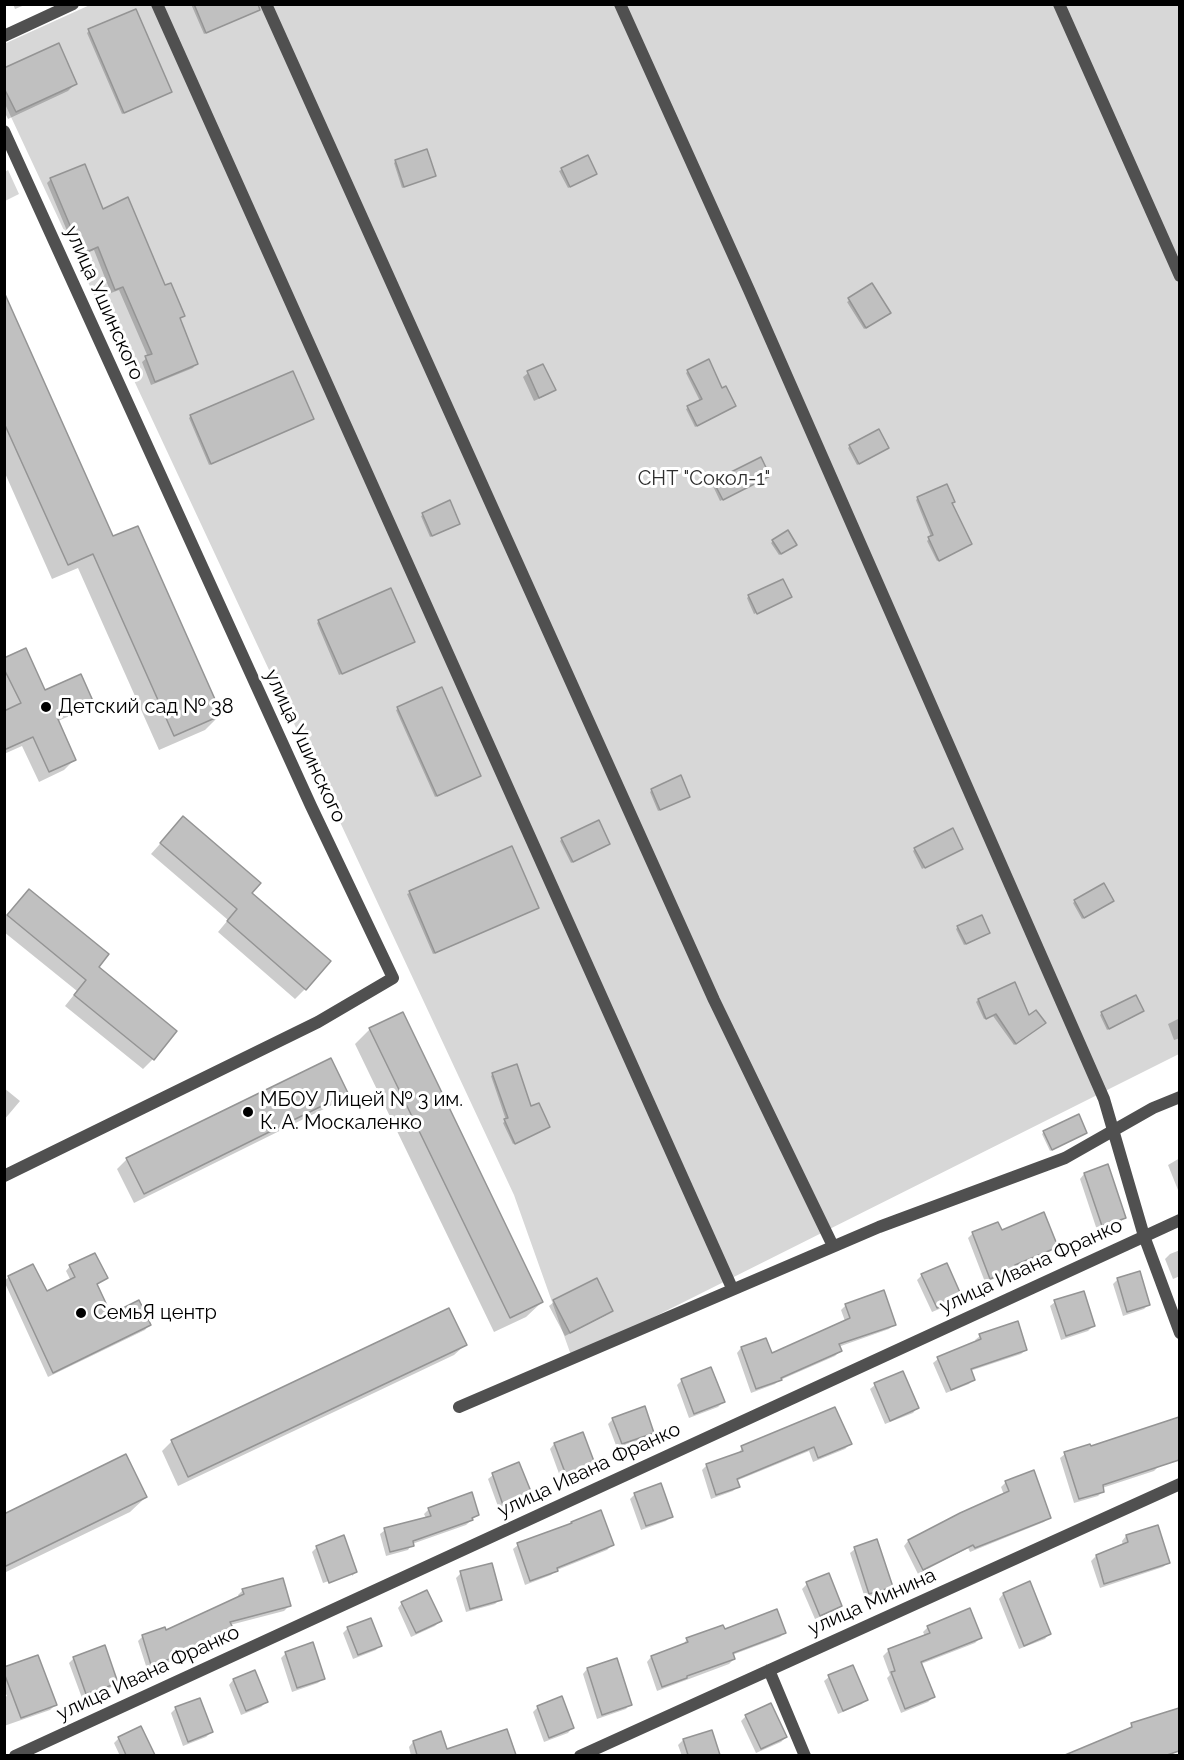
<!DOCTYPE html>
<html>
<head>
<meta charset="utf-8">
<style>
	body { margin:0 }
	#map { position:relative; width:1184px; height:1760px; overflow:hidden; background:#fff; font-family:Raleway,sans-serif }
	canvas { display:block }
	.frame { position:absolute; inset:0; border:6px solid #000; pointer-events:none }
</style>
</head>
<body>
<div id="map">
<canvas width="1184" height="1760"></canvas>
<div class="frame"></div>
</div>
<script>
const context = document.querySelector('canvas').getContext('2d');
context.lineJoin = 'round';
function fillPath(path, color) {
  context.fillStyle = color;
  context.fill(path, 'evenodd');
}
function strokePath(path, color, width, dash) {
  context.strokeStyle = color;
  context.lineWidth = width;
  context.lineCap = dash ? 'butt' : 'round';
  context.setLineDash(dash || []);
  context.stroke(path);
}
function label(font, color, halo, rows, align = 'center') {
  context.font = font + ' Raleway,sans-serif';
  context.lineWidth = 6;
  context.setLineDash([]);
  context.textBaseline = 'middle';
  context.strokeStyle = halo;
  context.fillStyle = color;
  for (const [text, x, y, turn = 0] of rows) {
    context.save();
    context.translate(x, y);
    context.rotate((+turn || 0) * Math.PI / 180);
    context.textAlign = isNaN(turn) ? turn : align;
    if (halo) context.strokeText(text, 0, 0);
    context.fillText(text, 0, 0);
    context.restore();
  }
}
fillPath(new Path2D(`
	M92,4l1087,1v1049l-607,304 -58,-163 -509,-1091 -1,-60z
	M8,170l11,24 -14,7v-29z`), '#d7d7d7');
fillPath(new Path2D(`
	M13,4h14l-12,5z
	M191,4h47l5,12 -39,18z
	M89,31l81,61 -48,22 -35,-81z
	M4,70l72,13 -8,8 -60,28 -4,-8z
	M587,157l6,18 -25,13 -9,-17z
	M396,161l38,15 -32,12 -8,-25z
	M51,179l51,31 62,77 19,29 -4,4 17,44 -3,4 -42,17 -9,-23 6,-5 -29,-67 -8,3 -17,-43 -16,7 -31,-74z
	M872,285l15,30 -23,14 -17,-27z
	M4,296l108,242 108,177 -15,15 -46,20 -81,-182 -26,11 -48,-108z
	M542,366l12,23 -5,5 -15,7 -11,-24 5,-4z
	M688,371l44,37 -37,19 -9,-18 14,-8 -14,-28z
	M191,416l121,3 -103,46 -20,-47z
	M850,446l35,4 -28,15 -9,-17z
	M767,477l-47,24 -8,-17 2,-2z
	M918,498l32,6 18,42 -31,15 -10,-20 4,-4 -15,-37z
	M449,502l7,23 -26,12 -9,-21z
	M773,541l20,5 -14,9 -8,-12z
	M749,596l41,1 -36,17 -7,-16z
	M319,621l92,22 -72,32 -22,-52z
	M4,660l40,32 47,8 -10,11 -23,10 17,38 -11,11 -25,12 -17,-36 -18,8z
	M398,709l81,67 -44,21 -39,-87z
	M652,790l34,8 -28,13 -8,-19z
	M183,818l67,76 55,95 -10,10 -77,-67 10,-12 -77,-66z
	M562,839l47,5 -38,19 -11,-22z
	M511,848l26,60 -104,46 -26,-60z
	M915,849l44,1 -37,19 -9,-18z
	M29,891l68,76 56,92 -10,10 -78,-63 12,-15 -73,-59v-14z
	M1075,901l35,2 -28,16 -9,-16z
	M958,927l28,8 -22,10 -8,-16z
	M978,1000l50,17 14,8 -28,20 -21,-29 -9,3 -8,-17z
	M1142,1011l-35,19 -7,-15 2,-2z
	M1180,1018v20l-6,2 -6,-16z
	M370,1029l172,273 -16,15 -32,15 -139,-288z
	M493,1074l38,35 17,18 -35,17 -10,-21 3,-3 -15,-44z
	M4,1088l16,13 -16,19z
	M346,1093l-10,10 -202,100 -17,-34 10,-10z
	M1044,1132l39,3 -33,16 -8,-17z
	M1180,1158v37l-12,-30z
	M1084,1174l41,44 -5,4 -23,8 -17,-51z
	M1001,1232l55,15 -5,4 -37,16 -4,6 -25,9 -17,-44 5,-5z
	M1180,1250v26l-7,3 -8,-20 5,-5z
	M70,1266l36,12 -10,7 14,31 39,9 -4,5 -97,47 -44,-96 5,-4 37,16 25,-12 -5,-10z
	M922,1275l38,22 -4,5 -24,10 -15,-32z
	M1118,1279l31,25 -5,5 -21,7 -10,-32z
	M554,1302l57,8 -5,5 -41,21 -16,-30z
	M1055,1302l38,24 -5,5 -27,9 -11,-34z
	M846,1305l48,19 -5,5 -51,18 2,4 -5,5 -57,25 -3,3 -24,9 -14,-40 4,-5 25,-8 5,15 74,-34 -4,-11z
	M980,1336l46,14 -5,4 -51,17 3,8 -4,5 -23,9 -13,-30 5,-4 38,-17 -1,-2z
	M465,1345l-11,10 -276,131 -16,-35 10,-10z
	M682,1380l41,22 -5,5 -29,11 -12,-33z
	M875,1385l42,23 -4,5 -28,11 -15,-35z
	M1180,1416v40l-22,7 1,3 -5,5 -52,17 1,3 -5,5 -24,7 -14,-45 5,-4 25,-6 79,-26z
	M613,1419l40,13 -5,5 -31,11 -9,-24z
	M582,1434l11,30 -5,5 -27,10 -11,-30 4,-5z
	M850,1444l-5,5 -32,13 -4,-11 -73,30 2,5 -5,5 -22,8 -9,-29 4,-4 32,-12 4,-6z
	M493,1475l37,18 -5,5 -26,11 -11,-30z
	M1006,1482l43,35 -5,5 -74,30 -2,-4 -50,26 -14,-28 4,-5 96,-46 -3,-8z
	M635,1494l36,22 -5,5 -25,9 -11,-31z
	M146,1497l-16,15 -126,61v-58z
	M429,1509l48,6 -11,10 -54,19 -4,6 -22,6 -6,-22 5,-4 41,-12 -2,-4z
	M1126,1536l42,27 -5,4 -63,21 -9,-27 5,-5 27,-10 -1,-5z
	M518,1545h94l-5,5 -50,20 -6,5 -26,10 -12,-36z
	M317,1547l39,25 -4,4v-3l-29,10 -11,-31z
	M855,1549l36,37 -5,5 -21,7 -15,-45z
	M461,1573l39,26 -5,5 -29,8 -10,-34z
	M807,1584l34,22 -5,4 -21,9 -13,-30z
	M243,1590l46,16 -5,5 -54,14 2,5 -5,5 -60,28 -20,6 -9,-28 5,-5 22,-4 74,-34 -1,-3z
	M1003,1594l46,40 -4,5 -26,10 -20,-50z
	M402,1603l38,18 -5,5 -24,11 -13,-29z
	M928,1627l52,11 -5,5 -54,21 12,33 -5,5 -27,11 -14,-35 3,-3 -7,-19 5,-5 37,-15 -2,-4z
	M348,1628l32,17 -4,5 -23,9 -10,-26z
	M724,1631l61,1 -5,5 -48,18 2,4 -5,5 -72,27 -10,-29 4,-5 32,-12 4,-6z
	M286,1653l37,25 -5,5 -26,9 -11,-34z
	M74,1658l43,24 -5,5 -30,11 -13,-35z
	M4,1669l51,36 -5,5 -46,16v-29l3,-1 -3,-6z
	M587,1669l43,35 -4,5 -29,10 -14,-45z
	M254,1672l12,30 -5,5 -20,8 -12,-30 4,-5z
	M829,1677l37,22 -4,5 -24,10 -14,-33z
	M538,1707l34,21 -4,5 -24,9 -11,-30z
	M176,1708l35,24 -5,5 -23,9 -12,-33z
	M1180,1709v41l-12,6h-93l5,-6 47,-20 5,-5z
	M746,1716l40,21 -5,5 -25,11 -15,-32z
	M711,1732l7,24h-36l-4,-11 5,-5z
	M119,1738l33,15 -3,3h-29l-6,-13z
	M413,1742l33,8 67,3 -2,3h-100l-2,-9z`), '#0003');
const building = new Path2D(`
	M194,4h64l2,6 -54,23z
	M136,9l36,83 -48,21 -36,-84z
	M59,43l18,41 -61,28 -12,-24v-20z
	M427,149l9,27 -32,11 -9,-27z
	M588,155l9,19 -27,13 -9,-19z
	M85,164l18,45 25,-12 37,88 6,-2 14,33 -5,2 18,46 -43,18 -10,-26 7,-2 -29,-67 -8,3 -17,-43 -16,7 -32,-76z
	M872,283l19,30 -25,15 -18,-30z
	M4,292l109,244 25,-10 84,189 -48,21 -81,-182 -25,11 -64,-142z
	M709,359l13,29 4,-2 10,20 -39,20 -10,-20 15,-7 -15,-29z
	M543,364l13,26 -17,8 -12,-27z
	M293,371l21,48 -103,45 -21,-49z
	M879,429l10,19 -30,16 -10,-19z
	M761,457l9,19 -47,24 -10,-19z
	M947,484l8,18 -3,1 20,41 -33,17 -11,-24 5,-2 -16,-38z
	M450,500l10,24 -28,12 -10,-23z
	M788,530l9,15 -16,9 -9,-14z
	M783,579l9,18 -35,17 -9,-19z
	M391,588l24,54 -73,32 -24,-54z
	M26,648l19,42 36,-16 12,27 -36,16 19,43 -27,12 -16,-35 -29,13v-39l17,-8 -17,-34v-11z
	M442,687l39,89 -44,20 -40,-89z
	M681,775l9,22 -30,13 -9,-21z
	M183,816l78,67 -9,10 79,68 -25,29 -79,-69 10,-12 -77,-66z
	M599,820l11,24 -37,18 -12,-24z
	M953,828l10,21 -38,19 -11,-20z
	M512,846l27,62 -104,45 -26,-62z
	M1104,883l10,18 -30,17 -10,-18z
	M29,889l80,65 -10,13 78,64 -23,29 -80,-65 12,-15 -79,-65z
	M982,915l8,18 -24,11 -9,-18z
	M1015,982l14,33 7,-5 10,13 -30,21 -20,-30 -10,5 -8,-20z
	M1136,995l8,16 -35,18 -8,-17z
	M403,1012l140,290 -33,16 -141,-290z
	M331,1058l17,35 -204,101 -18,-36z
	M517,1064l14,42 8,-3 11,24 -35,17 -11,-25 4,-1 -16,-45z
	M1079,1114l8,19 -35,17 -9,-19z
	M1108,1164l18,54 -24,8 -18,-53z
	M1044,1212l14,35 -43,18 1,3 -26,11 -18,-47 26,-10 4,8z
	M95,1253l13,25 -11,6 14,30 28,-14 12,25 -98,48 -45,-97 25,-12 14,27 28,-14 -6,-12z
	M947,1263l15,34 -25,11 -16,-34z
	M1140,1271l10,34 -23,7 -10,-34z
	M597,1278l16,33 -43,22 -17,-33z
	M884,1290l12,35 -57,19 3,7 -61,27 1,2 -26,9 -15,-42 25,-9 6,15 78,-35 -5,-14z
	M1084,1291l11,35 -29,10 -12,-36z
	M449,1308l18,37 -279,132 -17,-37z
	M1018,1321l9,29 -56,19 4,11 -24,10 -14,-33 44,-18 -2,-5z
	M711,1367l14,35 -31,12 -13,-35z
	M903,1371l16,37 -29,13 -16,-38z
	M645,1406l9,27 -32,11 -10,-26z
	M835,1407l17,37 -34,14 -4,-11 -77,32 3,8 -24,8 -10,-31 37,-13 -2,-5z
	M1179,1417v43l-76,25 1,7 -25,7 -15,-47 26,-8 1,2z
	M583,1432l12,32 -29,11 -12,-32z
	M126,1454l21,43 -143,70v-53z
	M519,1462l13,32 -29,11 -11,-32z
	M1034,1470l17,48 -76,30 -2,-3 -50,25 -15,-30 52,-27 49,-22 -4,-10z
	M661,1483l12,34 -27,9 -12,-33z
	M472,1492l7,23 -7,3 1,2 -60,21 1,5 -24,6 -6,-24 47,-12 -3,-8z
	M601,1510l13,35 -57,23 1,3 -28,10 -13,-38 55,-20 -1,-1z
	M1158,1525l12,38 -66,21 -8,-29 32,-13 -2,-7z
	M344,1535l13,37 -28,11 -13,-37z
	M877,1539l16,48 -24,7 -15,-47z
	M492,1563l10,37 -32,9 -10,-38z
	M829,1573l13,33 -22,10 -14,-34z
	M283,1578l8,28 -61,16 4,8 -61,28 -22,7 -9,-30 23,-8 1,3 78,-36 -2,-5z
	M1030,1581l21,53 -27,12 -21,-53z
	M427,1590l15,31 -26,12 -15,-31z
	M970,1608l12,30 -61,24 14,35 -30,12 -14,-37 4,-1 -7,-22 42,-16 -3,-7z
	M777,1609l9,24 -53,20 2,6 -48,17v2l-25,9 -11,-31 37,-14 -2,-4 37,-13 2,4z
	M371,1618l11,28 -24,9 -11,-28z
	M313,1642l12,37 -28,9 -12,-36z
	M105,1645l13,38 -32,11 -13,-37z
	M38,1655l19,50 -36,13 -17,-45v-6z
	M617,1658l15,47 -30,10 -15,-47z
	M853,1665l15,35 -25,11 -15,-36z
	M255,1670l13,32 -22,9 -13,-32z
	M562,1696l12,32 -25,10 -12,-32z
	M200,1698l13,34 -25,10 -13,-35z
	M771,1703l16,34 -26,12 -16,-34z
	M1179,1708v43l-12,4h-102l67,-28 -1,-4z
	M141,1726l14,29h-29l-8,-18z
	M507,1729l9,26h-99l-4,-14 28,-10 6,18z
	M712,1730l8,25h-32l-5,-16z`);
fillPath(building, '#c0c0c0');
strokePath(building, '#949494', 1.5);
strokePath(new Path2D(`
	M157,4l575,1284
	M266,4l448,996 119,246
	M620,4l129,286 355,809 40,137 36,97
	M1059,4l121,272
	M4,36l69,-32
	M4,131l307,675 82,172 -75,44 -314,154
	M459,1407l420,-180 186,-69 88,-50 27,-11
	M769,1670l36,86
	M15,1756l1165,-536
	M580,1756l600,-272`), '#505050', 12);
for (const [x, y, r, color] of [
	[46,707,6,"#000"],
	[248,1112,6,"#000"],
	[81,1313,6,"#000"]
]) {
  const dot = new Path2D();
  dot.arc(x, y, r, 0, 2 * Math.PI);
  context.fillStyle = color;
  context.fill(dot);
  strokePath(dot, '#fff', 2);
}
label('20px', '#000', '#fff', [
	["улица Ушинского",104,303,66],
	["улица Ушинского",305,746,65],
	["улица Ивана Франко",1031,1266,-25],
	["улица Ивана Франко",589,1470,-25],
	["улица Минина",872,1602,-24],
	["улица Ивана Франко",148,1673,-25]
]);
label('20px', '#2e2e2e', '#fff', [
	["СНТ \"Сокол-1\"",704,479]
]);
label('20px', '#000', '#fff', [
	["Детский сад № 38",58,707],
	["МБОУ Лицей № 3 им.",260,1100],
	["К. А. Москаленко",260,1123],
	["СемьЯ центр",93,1313]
], 'left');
</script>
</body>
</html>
